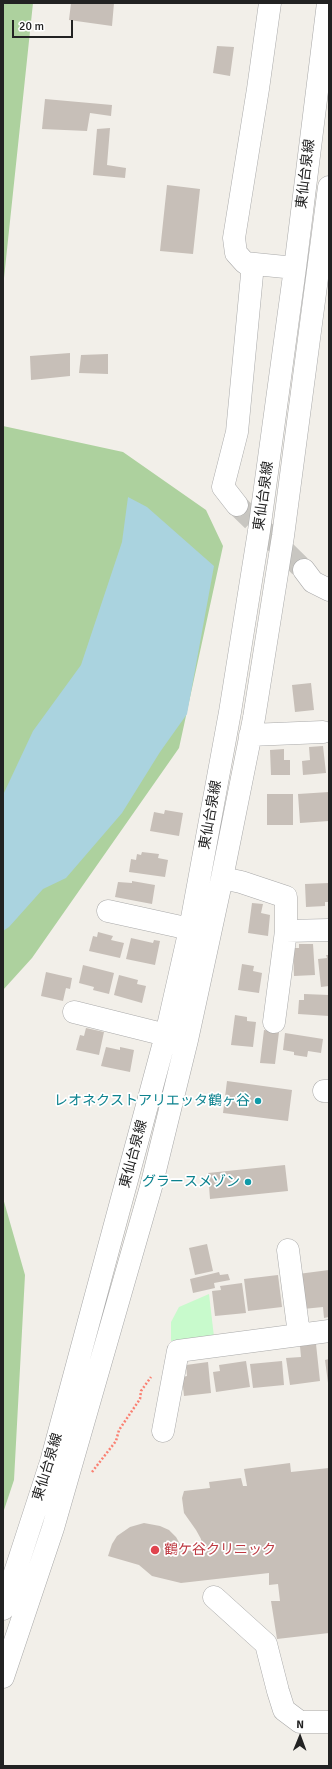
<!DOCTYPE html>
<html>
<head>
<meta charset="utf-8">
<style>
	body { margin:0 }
	#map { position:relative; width:332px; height:1769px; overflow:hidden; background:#f2efe9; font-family:Signika,sans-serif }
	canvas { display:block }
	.frame { position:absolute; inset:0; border:4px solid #222; pointer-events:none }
	.north { position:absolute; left:280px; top:1717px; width:40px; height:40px; -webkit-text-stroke:3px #fff; paint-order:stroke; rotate:1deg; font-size:11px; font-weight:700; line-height:16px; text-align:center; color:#222 }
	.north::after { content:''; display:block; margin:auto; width:14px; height:18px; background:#222; clip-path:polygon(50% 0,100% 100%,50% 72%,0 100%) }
	.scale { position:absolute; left:12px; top:20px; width:61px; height:18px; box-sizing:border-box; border:2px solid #222; border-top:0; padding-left:5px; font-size:12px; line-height:14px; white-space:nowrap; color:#222; -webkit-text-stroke:3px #fff; paint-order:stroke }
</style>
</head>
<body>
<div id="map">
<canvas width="332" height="1769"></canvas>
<div class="frame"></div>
<div class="north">N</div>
<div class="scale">20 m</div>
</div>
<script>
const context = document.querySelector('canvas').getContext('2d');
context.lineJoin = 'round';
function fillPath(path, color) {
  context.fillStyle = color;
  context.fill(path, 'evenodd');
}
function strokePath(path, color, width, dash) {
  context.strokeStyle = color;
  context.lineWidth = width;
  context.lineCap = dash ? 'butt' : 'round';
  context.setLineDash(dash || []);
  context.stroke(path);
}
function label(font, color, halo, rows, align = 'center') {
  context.font = font + ' Signika,"Noto Sans JP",sans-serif';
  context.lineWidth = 3.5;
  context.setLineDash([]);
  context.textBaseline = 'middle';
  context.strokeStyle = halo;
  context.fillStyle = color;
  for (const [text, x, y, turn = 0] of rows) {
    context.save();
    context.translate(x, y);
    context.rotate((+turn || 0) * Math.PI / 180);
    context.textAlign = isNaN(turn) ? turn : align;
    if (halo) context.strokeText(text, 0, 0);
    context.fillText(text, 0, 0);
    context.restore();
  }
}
fillPath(new Path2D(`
	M3,3h30l-29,275 -1,19z
	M3,426l120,26 83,58 17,36 -44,202 -147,210 -29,32z
	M3,1198l22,77 -11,205 -11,33z`), '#add19e');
fillPath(new Path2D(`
	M209,1294l5,43 -43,4v-19l8,-15z`), '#c8facc');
fillPath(new Path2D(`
	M128,497l19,10 67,59 -27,148 -27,38 -38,61 -56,65 -23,11 -34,38 -6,4v-136l30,-64 48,-66 41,-123z`), '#aad3df');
fillPath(new Path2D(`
	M71,3h43l-2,23 -43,-6z
	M217,46l17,1 -4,29 -17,-3z
	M45,99l67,6 -1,11 -21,-3 -3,18 -45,-2z
	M110,128l-3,37 19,3 -1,10 -32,-3 4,-46z
	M167,185l33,4 -7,65 -33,-3z
	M70,353v23l-39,4 -1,-24z
	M108,354v20l-29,-1 2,-18z
	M311,683l3,27 -19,2 -3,-27z
	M323,746l3,27 -23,2 -1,-14 8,-1 -1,-13z
	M284,749v11h6v15h-19l-1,-25z
	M329,792v29l-29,2 -2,-29z
	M267,794h26v31h-26z
	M165,810l18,3 -4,23 -29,-5 4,-19 10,2z
	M142,852l17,2 -1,4 10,2 -3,17 -36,-5 2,-13 5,1 1,-6 4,1z
	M132,881l23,4 -3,19 -37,-7 3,-15 14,1z
	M329,883v19h-4v4l-19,1 -1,-23z
	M252,903l11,1 -2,9 9,2 -2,21 -20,-3z
	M98,932l15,4 -2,4 13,3 -4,15 -31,-7 4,-15 4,1z
	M131,938l22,5 1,-3 6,1 -5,24 -29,-6z
	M299,944h14l2,31 -21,1 -1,-28h6z
	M326,955h3v31l-8,1 -3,-28 9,-1z
	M242,964l12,2 -1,5 9,2 -3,20 -21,-3z
	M83,965l31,8 -5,21 -16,-4 1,-3 -15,-4z
	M46,972l26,6 -2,11 -4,-1 -3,13 -22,-5z
	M119,975l19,5 -1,4 9,2 -4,17 -28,-8z
	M304,994l25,1v21l-31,-2 1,-14h5z
	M235,1015l12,2v4l9,1 -3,25 -22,-2z
	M86,1028l18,4 -5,23 -23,-5 4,-15 4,1z
	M264,1030l15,2 -4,32 -15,-1z
	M285,1033l38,6 -2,14 -13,-2 -1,6 -13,-2v-3l-11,-2z
	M106,1047l14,3v-3l14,3 -4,22 -29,-6z
	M227,1081l65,9 -4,31 -65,-8z
	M285,1165l3,26 -78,8 -2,-26z
	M207,1244l6,27 -18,4 -6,-27z
	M329,1270v47l-5,1 -1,-11 -20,2 -5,-35z
	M219,1272l1,3 8,-1 2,6 -16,3 1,5 -22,5 -3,-14z
	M278,1275l4,32 -34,4 -4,-32z
	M242,1283l4,30 -31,3 -3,-25 9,-1 -1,-4z
	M316,1344l4,37 -30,4 -4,-27 15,-1 -1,-11z
	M329,1359v24h-1l-3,-23z
	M246,1361l4,26 -34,5 -3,-20 7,-1 -1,-6z
	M282,1361l2,24 -31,3 -3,-24z
	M208,1362l3,31 -27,3 -2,-19 5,-1 -1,-11z
	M290,1463l1,9 38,-4v165l-52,6 -6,-38h9l-2,-17 -9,1v-12l-88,10 -29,-7 -13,-11 -31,-9 4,-12 5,-8 13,-9 14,-4 16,3 9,4 7,7 8,14 18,-1 -1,-11 -5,-9 -12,-17 -2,-15 2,-7 26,-3 -1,-6 32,-4 2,8h4l-3,-17z`), '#c7bfb8');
strokePath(new Path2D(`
	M237,505l67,65`), '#c8c6c1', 22, [22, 11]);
const minor = new Path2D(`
	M270,3l-12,86 -24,149 2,15 9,10 50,5
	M237,505l-14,-18 14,-55 16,-168
	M304,570l9,12 16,8
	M250,735l73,-3
	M222,878l19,4 45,15v34l-12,91
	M108,911l82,18
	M286,931l43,-1
	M74,1012l92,23
	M324,1091h5
	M288,1250l11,84
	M163,1431l15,-80 151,-20
	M214,1597l52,47 12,47 6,19 16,12h29
	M3,1609l48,-147 115,-427 24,-106 40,-217 29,-181 36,-263 33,-265
	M3,1677l50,-149 98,-341 36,-147 35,-162 32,-160 29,-182 46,-349`);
strokePath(minor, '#a9a9a9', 23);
strokePath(new Path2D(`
	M92,1472l24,-31 3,-11 21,-31 1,-8 10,-14`), '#fa8072', 2.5, [2, 2]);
strokePath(minor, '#fff', 22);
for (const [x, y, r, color] of [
	[258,1101,4,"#0f9aa8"],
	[248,1182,4,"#0f9aa8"],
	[155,1550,5,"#e0444e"]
]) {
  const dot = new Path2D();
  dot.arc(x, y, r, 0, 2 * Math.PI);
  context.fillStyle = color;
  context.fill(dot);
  strokePath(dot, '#fff', 1.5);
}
label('14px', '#222', '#fff', [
	["東仙台泉線",306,174,-83],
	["東仙台泉線",264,496,-82],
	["東仙台泉線",211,815,-80],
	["東仙台泉線",134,1154,-75],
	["東仙台泉線",48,1467,-73]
]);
label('14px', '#0d838f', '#fff', [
	["レオネクストアリエッタ鶴ヶ谷",250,1101],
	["グラースメゾン",240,1182]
], 'right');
label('14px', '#be3a42', '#fff', [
	["鶴ケ谷クリニック",164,1550]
], 'left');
</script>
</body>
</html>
